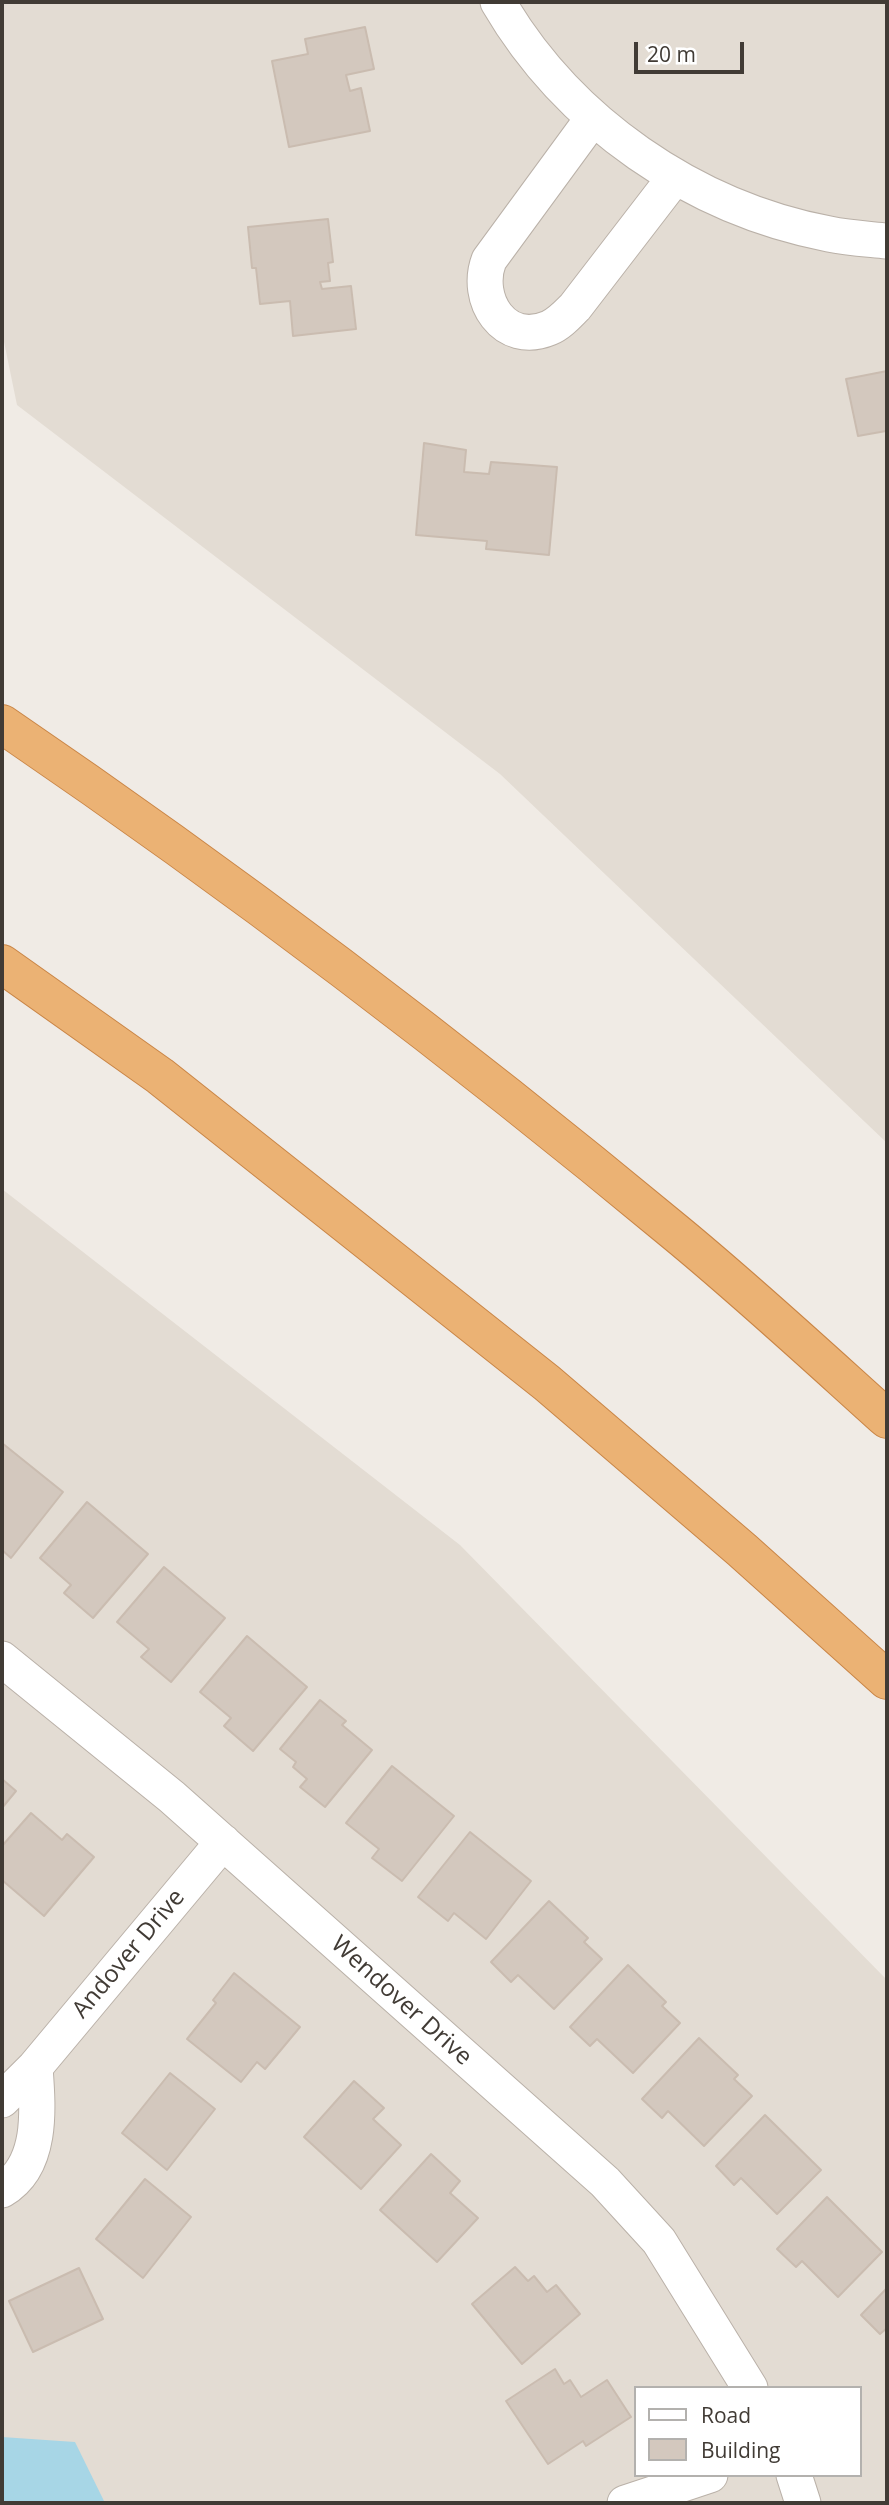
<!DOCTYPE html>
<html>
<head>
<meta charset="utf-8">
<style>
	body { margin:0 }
	#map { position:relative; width:889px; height:2505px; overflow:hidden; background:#f0ebe5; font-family:"Open Sans",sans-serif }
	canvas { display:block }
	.frame { position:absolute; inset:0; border:4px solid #413b35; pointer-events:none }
	.legend { position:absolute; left:634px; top:2386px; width:228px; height:91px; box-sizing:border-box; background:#fff; border:2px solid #b3b1ae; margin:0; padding:9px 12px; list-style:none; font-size:21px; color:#413b35 }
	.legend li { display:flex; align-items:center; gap:14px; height:35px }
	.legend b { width:35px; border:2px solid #b3b1ae }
	.scale { position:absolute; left:634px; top:42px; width:110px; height:32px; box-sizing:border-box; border:4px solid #413b35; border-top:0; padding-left:9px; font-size:21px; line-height:24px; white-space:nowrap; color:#413b35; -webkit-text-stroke:5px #fff; paint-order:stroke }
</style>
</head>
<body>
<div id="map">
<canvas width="889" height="2505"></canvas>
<div class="frame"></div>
<ul class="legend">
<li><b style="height:9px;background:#fff"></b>Road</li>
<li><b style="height:19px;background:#d3c8be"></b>Building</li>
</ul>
<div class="scale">20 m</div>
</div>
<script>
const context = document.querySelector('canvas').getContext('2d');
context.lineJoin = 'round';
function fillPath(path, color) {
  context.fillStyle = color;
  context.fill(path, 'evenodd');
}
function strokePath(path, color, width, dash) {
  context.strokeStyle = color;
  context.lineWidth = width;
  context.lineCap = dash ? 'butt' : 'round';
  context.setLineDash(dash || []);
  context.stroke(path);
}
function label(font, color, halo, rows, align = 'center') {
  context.font = font + ' "Open Sans",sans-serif';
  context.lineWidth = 7;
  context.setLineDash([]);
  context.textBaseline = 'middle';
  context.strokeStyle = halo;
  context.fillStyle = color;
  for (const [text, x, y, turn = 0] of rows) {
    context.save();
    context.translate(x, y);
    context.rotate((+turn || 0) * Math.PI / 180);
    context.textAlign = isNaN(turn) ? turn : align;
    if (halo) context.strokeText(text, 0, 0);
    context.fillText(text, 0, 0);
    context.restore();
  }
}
fillPath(new Path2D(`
	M2,2h885v1141l-387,-369 -483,-369 -15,-73z
	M2,1189l458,356 427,435v523h-885zM635,2388h224v87h-224z`), '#e3dcd3');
fillPath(new Path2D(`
	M2,2437l73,5 30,61h-103z`), '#a7d6e6');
const building = new Path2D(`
	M365,27l9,42 -28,6 4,16 11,-3 9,43 -81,16 -17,-86 36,-7 -3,-15z
	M328,219l5,43 -5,1 2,18 -10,1 2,7 29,-3 5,43 -63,7 -3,-35 -30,3 -4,-36h-4l-4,-41z
	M887,371v68l-1,-8 -28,5 -12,-57z
	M424,443l42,7 -2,22 25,2 2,-12 66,5 -8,88 -63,-6 1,-8 -71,-6z
	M2,1443l61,49 -52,66 -9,-8z
	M87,1502l61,52 -55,64 -29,-25 7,-8 -31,-27z
	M164,1567l61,51 -54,64 -30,-25 8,-8 -32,-27z
	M247,1636l60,51 -54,64 -29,-25 7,-8 -31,-26z
	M320,1700l26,21 -4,4 30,25 -47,57 -25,-20 7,-8 -14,-12 3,-5 -16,-13z
	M392,1766l62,50 -52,65 -30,-23 7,-9 -33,-26z
	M2,1779l14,12 -14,17z
	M31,1813l31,27 5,-6 27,23 -50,59 -42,-36v-34z
	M470,1832l61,49 -45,58 -32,-26 -6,8 -30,-24z
	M549,1901l39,37 -4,4 18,17 -48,50 -36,-34 -7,7 -20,-20z
	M628,1965l38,37 -4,4 18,17 -47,50 -36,-34 -7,7 -20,-19z
	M234,1973l66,54 -35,42 -8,-7 -16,20 -54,-43 29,-36 -3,-3z
	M699,2038l39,37 -4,4 18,17 -48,50 -36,-35 -6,7 -20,-19z
	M170,2073l45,36 -48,61 -45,-37z
	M354,2081l30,27 -11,11 28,26 -40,44 -57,-52z
	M765,2115l56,55 -44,44 -36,-36 -7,7 -18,-19z
	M431,2154l29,27 -10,12 28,25 -41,44 -57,-52z
	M145,2179l46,38 -48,61 -47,-39z
	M827,2197l55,55 -44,45 -36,-36 -6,6 -19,-18z
	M515,2267l13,14 6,-5 13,16 9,-7 24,29 -58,50 -50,-60z
	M79,2268l24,51 -70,33 -24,-51z
	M887,2288v40l-7,6 -19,-19z
	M555,2369l9,15 6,-4 11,17 26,-17 24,37 -45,29 -3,-5 -35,23 -42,-63z`);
fillPath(building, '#d3c8be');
strokePath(building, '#cabcb0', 2);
const minor = new Path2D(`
	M498,2c70,120 195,206 331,232 19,4 39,5 58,7
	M593,118l-104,142c-15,39 15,87 60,68 10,-4 18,-13 26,-21l100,-130
	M2,1659l170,138 433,385 54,59 91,147
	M2,2100l33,-33 188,-225
	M2,2190c41,-24 36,-82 33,-123
	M794,2475l9,28
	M625,2503l85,-28`);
const motorway = new Path2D(`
	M2,724c232,158 456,328 673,508 73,60 142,124 212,187
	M2,964l158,112 387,307 195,167 145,130`);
strokePath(minor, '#bab1a8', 37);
strokePath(motorway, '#c98546', 40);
strokePath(minor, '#fff', 35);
strokePath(motorway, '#ebb274', 38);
label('24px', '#413b35', '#fff', [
	["Andover Drive",129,1954,-50],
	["Wendover Drive",401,2001,42]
]);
</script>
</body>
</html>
